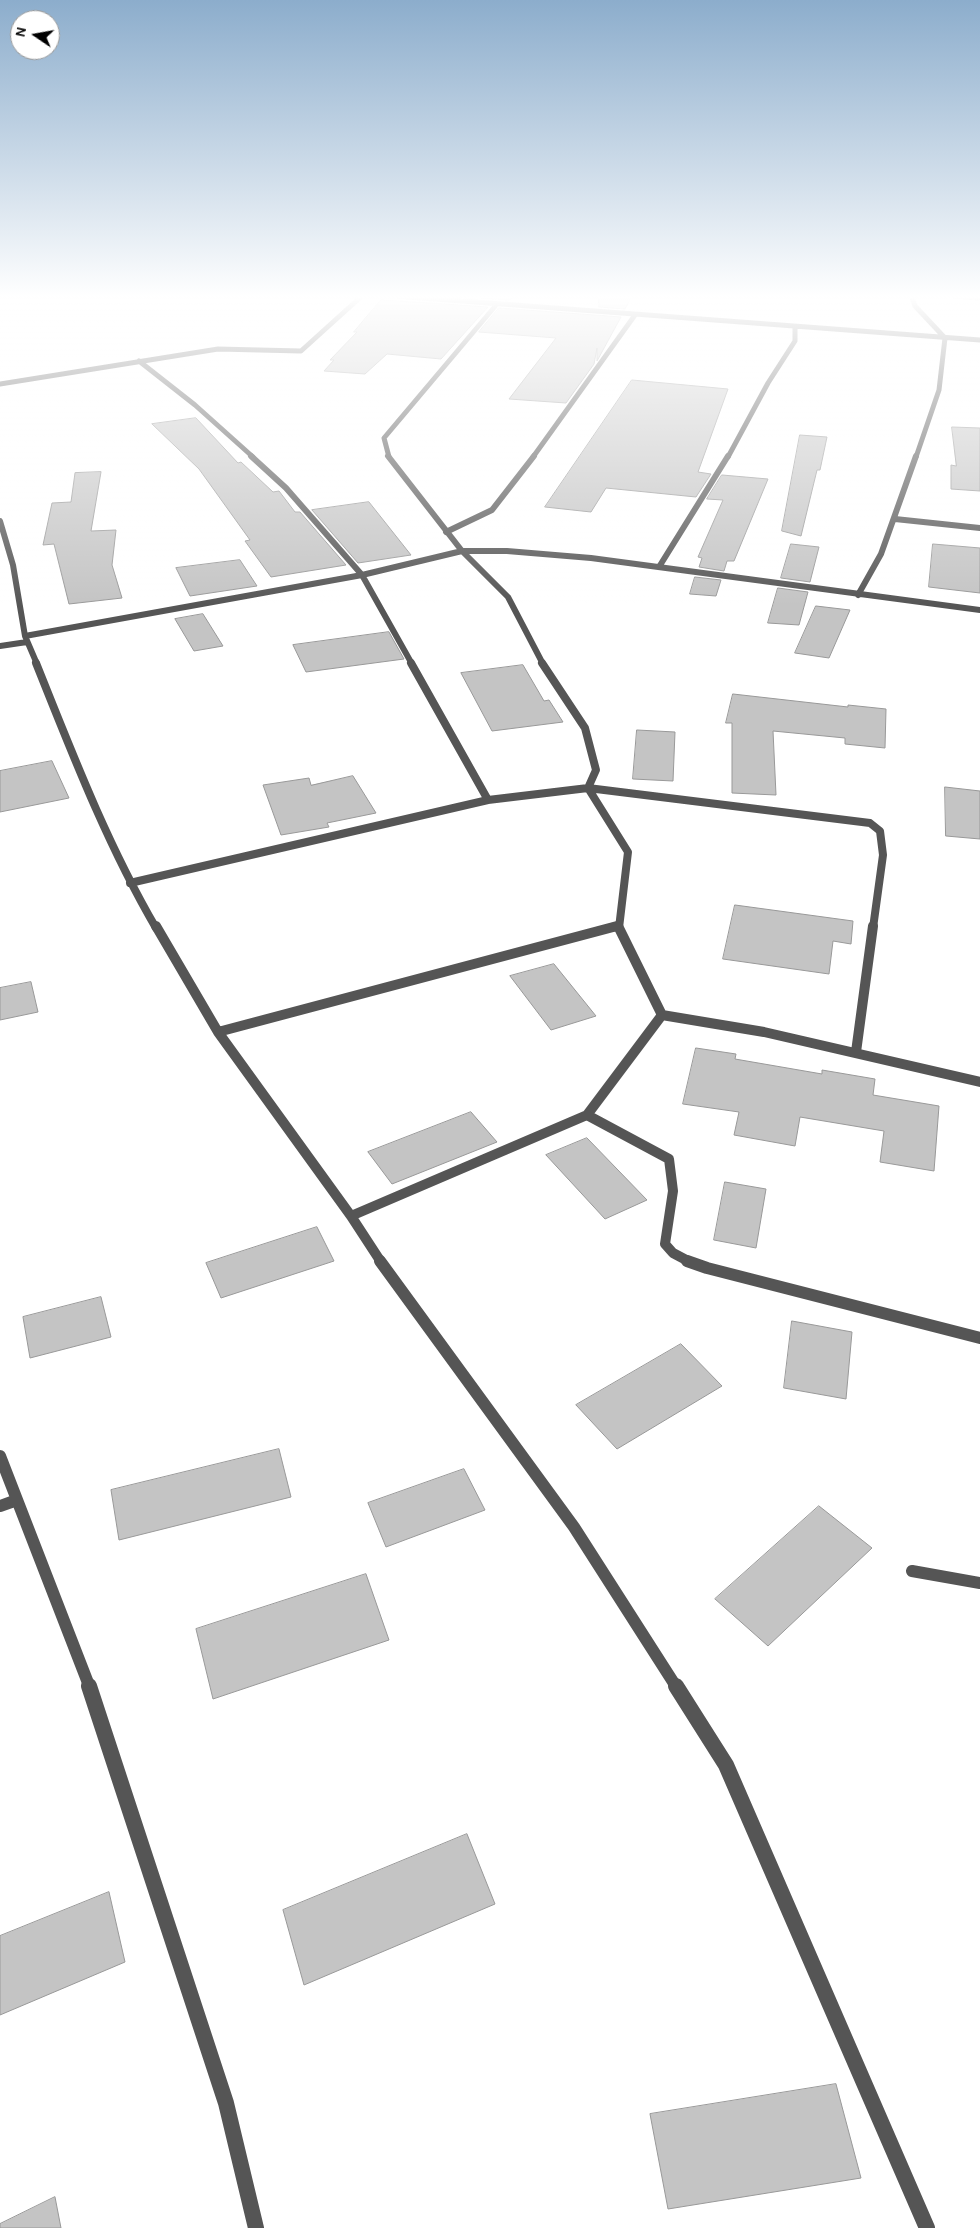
<!DOCTYPE html>
<html>
<head>
<meta charset="utf-8">
<style>
	body { margin:0 }
	#map { position:relative; width:980px; height:2228px; overflow:hidden; background:#fff; font-family:Karla,sans-serif }
	canvas { display:block }
	.north { position:absolute; left:10px; top:10px; width:50px; height:50px; box-sizing:border-box; background:#fff; border:1px solid #999; border-radius:50%; rotate:282deg; font-size:14px; font-weight:700; line-height:20px; text-align:center; color:#000 }
	.north::after { content:''; display:block; margin:auto; width:18px; height:22px; background:#000; clip-path:polygon(50% 0,100% 100%,50% 72%,0 100%) }
</style>
</head>
<body>
<div id="map">
<canvas width="980" height="2228"></canvas>
<div class="north">N</div>
</div>
<script>
const context = document.querySelector('canvas').getContext('2d');
context.lineJoin = 'round';
function fillPath(path, color) {
  context.fillStyle = color;
  context.fill(path, 'evenodd');
}
function strokePath(path, color, width, dash) {
  context.strokeStyle = color;
  context.lineWidth = width;
  context.lineCap = dash ? 'butt' : 'round';
  context.setLineDash(dash || []);
  context.stroke(path);
}
const building = new Path2D(`
	M467,294h48l-5,6 -46,-3z
	M599,294h34l-8,15 -26,-2z
	M381,300l64,4 43,3 -47,52 -54,-5 -22,20 -41,-3 10,-11h-4l27,-28h-3z
	M499,308l122,9 -24,44v-13l-3,16 -28,39 -57,-4 47,-61 -77,-6z
	M632,380l96,9 -30,83 13,2 -15,23 -90,-9 -15,24 -46,-5z
	M196,418l42,45 3,-1 32,30 6,-1 16,21h5l46,53 -75,12 -26,-36 5,-1 -51,-71 -47,-45z
	M952,427l28,1v63l-29,-2v-24l5,1z
	M800,435l27,2 -7,33h-3l-16,66 -19,-5z
	M101,472l-10,59 25,-1 -4,35 10,33 -53,6 -15,-60 -11,1 9,-42 19,-1 4,-29z
	M722,475l46,4 -34,82h-7l-3,10 -25,-4 3,-9 -4,-1 25,-57 -16,-1z
	M369,502l42,53 -53,8 -46,-53z
	M791,544l28,3 -9,35 -29,-4z
	M933,544l47,4v45l-51,-6z
	M240,560l17,26 -67,10 -14,-28z
	M695,577l26,3 -5,16 -26,-2z
	M778,588l30,4 -9,33 -31,-2z
	M816,606l34,4 -21,48 -34,-5z
	M203,614l20,32 -29,5 -19,-32z
	M389,632l15,27 -98,13 -13,-27z
	M523,665l21,36 5,-1 14,22 -71,9 -31,-58z
	M733,694l115,13v-2l38,4 -1,39 -40,-4v-6l-72,-7 3,64 -44,-2v-70h-6z
	M637,730l38,2 -2,49 -40,-2z
	M52,761l17,37 -69,14v-41z
	M353,776l23,37 -49,10 2,4 -48,8 -18,-50 46,-7 2,7z
	M945,787l35,4v48l-34,-3z
	M735,905l118,16 -2,23 -18,-3 -4,33 -106,-15z
	M554,964l42,52 -45,14 -41,-54z
	M31,982l7,30 -38,8v-32z
	M696,1048l40,6 -1,5 87,15v-4l53,9 -2,16 66,11 -5,65 -54,-9 4,-31 -84,-14 -5,29 -61,-11 5,-23 -56,-8z
	M471,1112l26,30 -105,42 -24,-32z
	M587,1138l60,62 -42,19 -59,-64z
	M725,1182l41,7 -10,59 -42,-8z
	M317,1227l17,34 -113,37 -15,-35z
	M101,1297l10,40 -81,21 -7,-41z
	M792,1321l60,11 -6,67 -62,-11z
	M681,1344l41,42 -105,63 -41,-44z
	M279,1449l12,48 -172,43 -8,-50z
	M464,1469l21,41 -99,37 -18,-44z
	M819,1506l53,42 -104,98 -53,-47z
	M366,1574l23,66 -176,59 -17,-70z
	M467,1834l28,70 -191,81 -21,-75z
	M109,1892l16,70 -125,53v-79z
	M836,2084l25,94 -193,31 -18,-95z
	M55,2197l6,31h-61v-4z`);
fillPath(building, '#c4c4c4');
strokePath(building, '#999', 1);
strokePath(new Path2D(`
	M369,294l611,46
	M911,294l4,12 30,32 -6,52 -23,67
	M923,294l57,4
	M139,361l56,44 58,52
	M0,384l218,-35 83,2 63,-57
	M389,457l-5,-19 113,-134
	M533,457l102,-142
	M728,457l40,-74 27,-42v-14`), '#555', 5);
strokePath(new Path2D(`
	M251,456l35,32 76,87 50,89
	M388,456l74,95 46,46 35,67
	M895,519l85,9
	M0,521l13,44 12,71 12,28
	M446,532l46,-22 42,-54
	M659,567l69,-111
	M858,595l23,-41 35,-98
	M25,636l337,-61 100,-24h45l84,7 389,52
	M0,646l27,-4`), '#555', 6);
strokePath(new Path2D(`
	M36,663c36,90 71,181 120,265
	M411,663l77,137
	M542,663l43,65 11,42 -8,18 40,64 -9,76
	M130,883l358,-83 100,-12 282,35 10,8 3,24 -10,73
	M612,928l6,-2`), '#555', 8);
strokePath(new Path2D(`
	M156,926l62,106 133,184 30,46
	M662,1015l102,17 216,50
	M218,1032l399,-106
	M856,1052l17,-126
	M587,1115l75,-100 -44,-89
	M351,1216l236,-101 82,44 4,32 -8,53 8,9 17,9`), '#555', 10);
strokePath(new Path2D(`
	M380,1261l194,266 103,161
	M687,1261l20,7 273,70
	M0,1456l90,232
	M0,1506l17,-6
	M912,1571l68,12`), '#555', 12);
strokePath(new Path2D(`
	M89,1686l137,417 30,125
	M676,1686l50,79 201,463`), '#555', 16);
const sky = context.createLinearGradient(0, 0, 0, 606);
sky.addColorStop(0, '#8cadcc');
sky.addColorStop(0.49, '#fff');
sky.addColorStop(1, '#ffffff00');
context.fillStyle = sky;
context.fillRect(0, 0, 980, 606);
</script>
</body>
</html>
